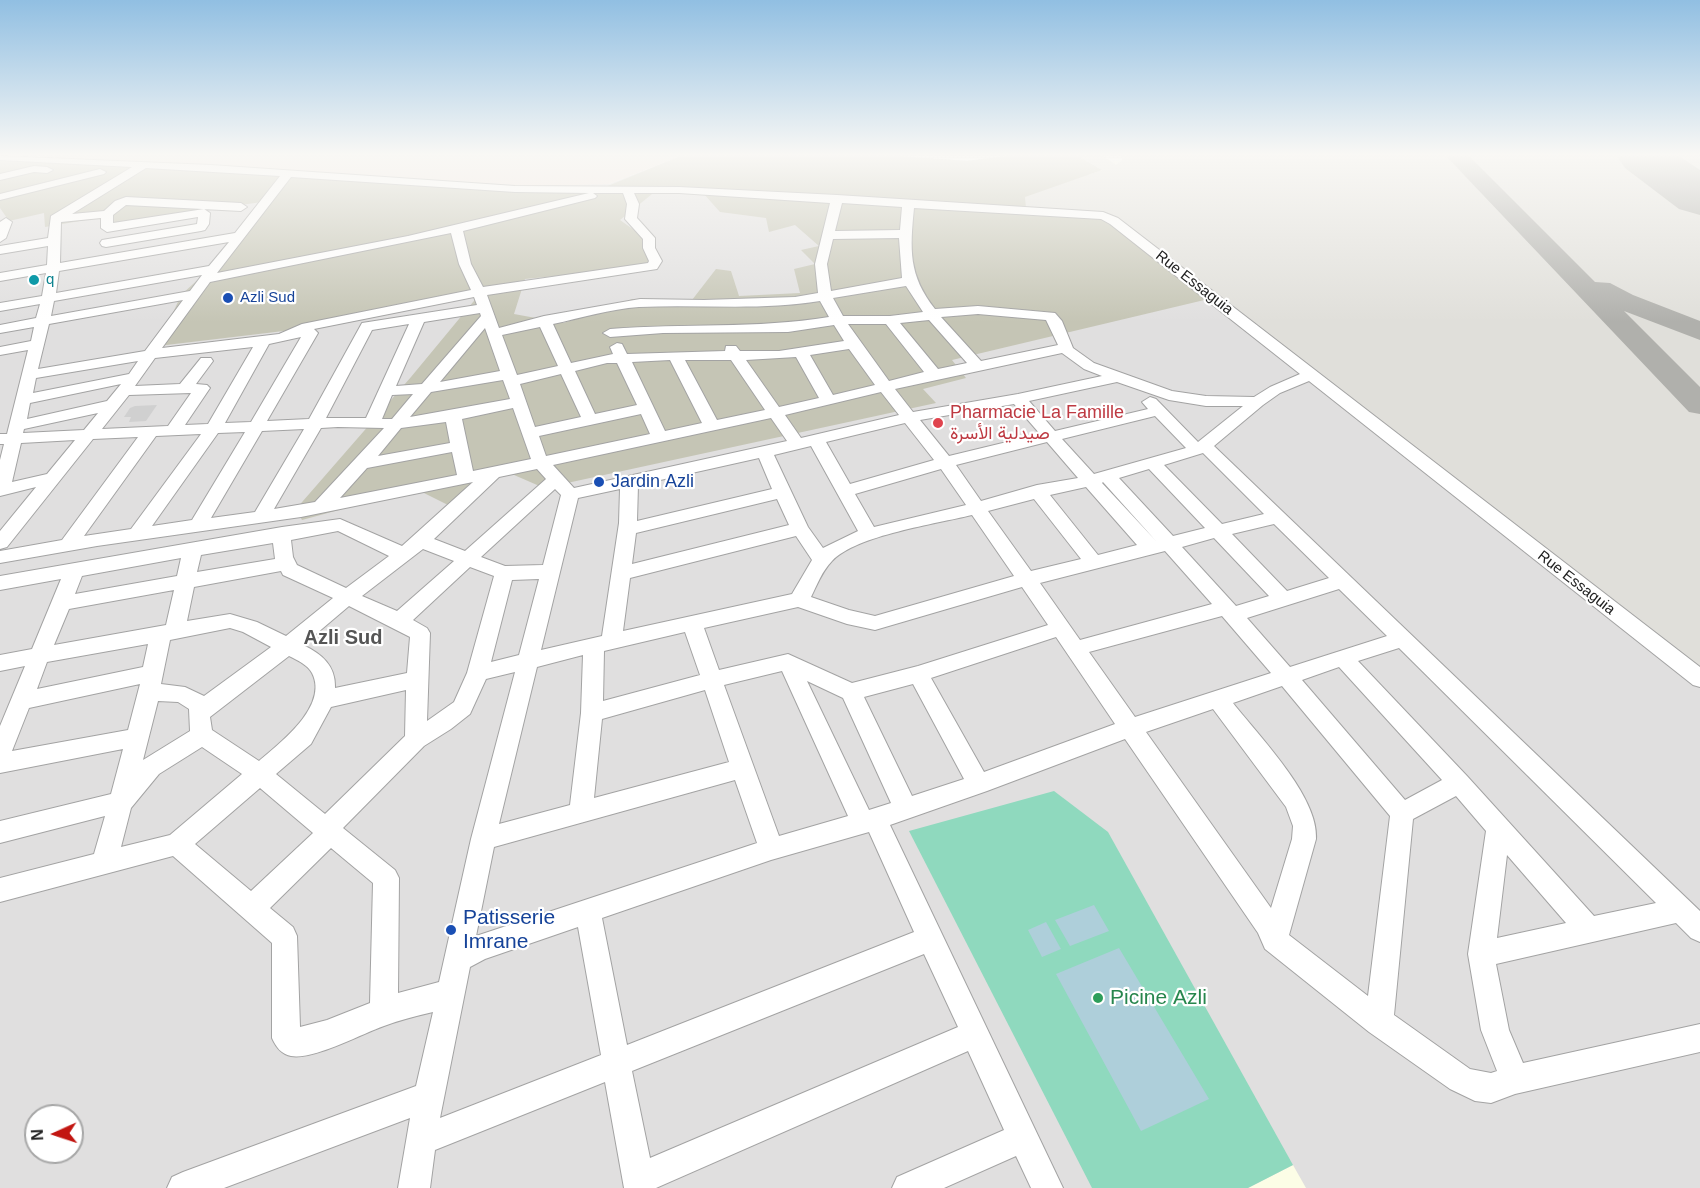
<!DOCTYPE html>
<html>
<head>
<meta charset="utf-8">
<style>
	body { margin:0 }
	#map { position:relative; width:1700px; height:1188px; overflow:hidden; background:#f1efe9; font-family:Arial,sans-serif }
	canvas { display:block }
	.north { position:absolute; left:24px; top:1104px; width:60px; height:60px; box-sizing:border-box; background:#fff; border:2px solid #a7a7a7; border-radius:50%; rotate:267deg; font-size:16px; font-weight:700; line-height:24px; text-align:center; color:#222 }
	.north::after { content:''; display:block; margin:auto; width:21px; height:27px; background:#c21611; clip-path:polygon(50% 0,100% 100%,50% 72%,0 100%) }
</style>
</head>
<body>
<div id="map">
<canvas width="1700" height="1188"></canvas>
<div class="north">N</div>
</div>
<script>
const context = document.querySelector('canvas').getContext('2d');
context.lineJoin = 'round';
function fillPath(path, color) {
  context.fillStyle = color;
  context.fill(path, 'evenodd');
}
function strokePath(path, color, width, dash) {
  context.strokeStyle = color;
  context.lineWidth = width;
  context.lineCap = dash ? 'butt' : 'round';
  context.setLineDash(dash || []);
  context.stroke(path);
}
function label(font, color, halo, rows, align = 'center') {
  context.font = font + ' Arial,Vazirmatn,sans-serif';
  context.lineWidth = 4.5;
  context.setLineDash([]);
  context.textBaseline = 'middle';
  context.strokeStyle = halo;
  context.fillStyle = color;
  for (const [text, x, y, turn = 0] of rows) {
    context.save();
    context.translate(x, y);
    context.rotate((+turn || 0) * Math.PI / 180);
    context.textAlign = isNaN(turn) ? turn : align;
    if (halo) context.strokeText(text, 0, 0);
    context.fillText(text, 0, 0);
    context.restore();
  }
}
fillPath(new Path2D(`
	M0,156l291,15 318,13 72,-28h217l69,5 40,-5h71l31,58 591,459v515h-1700zM36,1116h36v36h-36z`), '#e0dfdf');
fillPath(new Path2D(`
	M1293,1165l13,23h-58z`), '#fcfde6');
fillPath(new Path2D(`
	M157,405l-11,16 -17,1 2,-5h-7l6,-9 5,-2z`), '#d0d0d0');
fillPath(new Path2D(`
	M27,156h654l-72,28 -76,2z`), '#f1e4de');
fillPath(new Path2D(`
	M1078,156h25l13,9 6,-5v-4h578v517l-591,-459 -83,-6 -2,-11 78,-27z`), '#e0dfda');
fillPath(new Path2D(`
	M681,156h217l69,5 40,-5h71l24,14 -77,27 1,11 83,6 108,83 -265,63 14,18 -43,11 13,14 -392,85 -46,-20 -50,37 -32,-16 -114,31 -6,-11 115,-132 67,-81 -47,6 -97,23 -176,21 23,-51 45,-41 36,-52 -151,21 -2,-7 -64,11 -1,-14 -35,8 -9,-13v-49l593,33zM657,190l46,3 17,19 46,6 3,14 26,-7 24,21 -18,4 14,14 -21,5 6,24 -61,3 -8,-25 -15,-2 -24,31 -60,-1 -17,8 -52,16 -49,-9 11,-35 131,-13 -12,-29 -24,-17z`), '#c5c5b5');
fillPath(new Path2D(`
	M1054,791l54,41 185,333 -45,23h-156l-183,-357z`), '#8fd9be');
fillPath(new Path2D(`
	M1094,905l15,26 -39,15 -15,-26z
	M1046,922l15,27 -19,8 -14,-27z
	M1119,948l90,151 -68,32 -85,-157z`), '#aecfda');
fillPath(new Path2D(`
	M1446,156h23l126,126 15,1 23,12 67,26v19l-76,-29 76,76v27l-11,-2z`), '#b0b0ac');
fillPath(new Path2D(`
	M1617,156h62l21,14v45l-21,-6 -54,-41z`), '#b0b0ac');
const minor = new Path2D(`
	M0,156l211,9 304,21 164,1 158,8 266,17 15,6 582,449v20l-7,-2 -384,-304 -29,12 -17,12 -49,41 486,465v31l-9,-4 -15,-15 -180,41 13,66 14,33 177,-39v28l-185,42 -24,9 -16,-2 -25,-12 -81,-57 -104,-83 -7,-16 -133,-194 -138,52 -97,34 173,363h-32l-15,-32 -72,32h-52l5,-11 107,-47 -36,-79 -312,137h-32l-19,-106 -170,68 -5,38h-32l12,-70 -186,70h-57l5,-11 11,-5 233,-86 17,-74c-17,4 -33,8 -49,14 -23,8 -70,34 -93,30 -10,-2 -15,-9 -19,-18v-95l-99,-87 -173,46v-24l94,-24 11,-38 -105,27v-22l111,-27 12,-45 -123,24v-47l25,-60 -25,5v-16l32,-6 29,-70 -61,11v-14l282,-49 58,-8 62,27 71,-64 -172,35 -204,29 -97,17v-12l62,-11 76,-103 -45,2 -86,108 -7,2v-18l36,-44 -36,9v-36l4,-16h-4v-10h7l21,-84 -28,5v-8l31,-6 3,-14 -34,6v-8l36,-7 4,-14 -40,7v-8l42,-7 4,-23 -46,8v-8l47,-8 1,-19 -48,8v-8l48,-8 3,-22 81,-49 -132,-7zM146,168l134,8 -45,57 -175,30 1,-41 40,-4v10l6,4 91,-15 -1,7 -95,16 -2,3 2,3 4,1 95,-16 4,-1 4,-6 1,-11 -6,-4 -91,14v-8l13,-10 115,6 6,-4 -6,-4 -115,-6 -11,4 -11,10 -32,3zM291,177l224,15 74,1 -181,43 -191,37zM593,193h30l4,11 -2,15 18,20v9l6,13 -1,2 -165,24 -12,-23 -8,-33 132,-33 2,-2zM634,193h45l151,10 -15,61 3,29 -23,4 -91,3 -64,-1 -96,17 -45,12 -12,-33 170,-26 5,-8 -7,-13v-10l-18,-20 2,-14zM842,203l60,4 -2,23 -65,1zM914,208l187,11 9,5 190,150 -30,13 -16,10 -48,-1 -34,-5 -78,-28 -21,-15 -11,-27 -7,-8 -77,-7 -43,3c-27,-34 -25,-60 -21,-101zM451,233l8,31 12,26 -169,34 -23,10 -117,14 48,-66zM899,238l3,40 -71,13 -4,-27 6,-25zM229,242l-20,24 -153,27 3,-22zM202,275l-12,16 -139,25 3,-15zM906,286l17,26 -33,4h-47l-10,-18zM474,297l3,8 -115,18 -53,96 -42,2 51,-88 -4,-4zM183,300l-38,51 -107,18 11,-45zM820,301l9,16c-72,12 -146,6 -219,12l-7,4 7,4 53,-4 125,-1 46,-7 10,16 -65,10h-39l-4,-5h-10l-1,5 -98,3 -5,-10 -5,-1 -7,4 3,7 -42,9 -18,-39c28,-6 57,-15 86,-17 61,-3 121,4 181,-6zM480,313l1,3 -59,68 -26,2 28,-64zM978,314l68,6 12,25 -77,16 -40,-44zM929,320l38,43 -29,6 -38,-46zM409,324l-43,94h-40l46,-88zM848,324h38l38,48 -35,9zM540,327l18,39 -41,9 -15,-40zM485,328l15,43 -60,11zM301,337l-50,85 -26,1 44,-79zM253,347l-45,77 -23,1 25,-37 -3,-3 -11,-1 17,-23 -2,-3h-10l-21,26 -45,2 20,-28zM849,349l26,36 -42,10 -23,-40zM1062,353l22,16 18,7 -84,18 -105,18 -18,-23zM796,357l23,41 -40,9 -33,-47zM670,360l32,63 -37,8 -33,-69zM685,360h46l34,50 -48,10zM138,361l-9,13 -96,19 3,-15zM607,363h10l20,42 -42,9 -20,-43zM561,374l20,43 -46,10 -15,-43zM503,380l7,19 -100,18 21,-25zM1117,382l52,18 37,6h37l-45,36 -42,-43 -6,-2 -8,5 6,7 -93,22 -26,-30zM121,384l-14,17 -80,18 3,-16zM881,392l18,23 -98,23 -16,-23zM191,393l-23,33 -66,3 27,-34zM413,394l-21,25h-10l10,-24zM1014,404l26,30 -91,22 -29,-36zM513,408l18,51 -58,12 -11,-52zM98,413l-14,17 -61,3 1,-4zM641,414l9,20 -104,22 -7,-20zM1155,416l31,32 -92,26 -32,-35zM771,418l16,23 -213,47 -21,-23zM446,422l4,21 -72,13 23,-28zM905,423l29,37 -84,24 -24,-42zM338,427l46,1 -69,74 -41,7 47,-81zM304,429l-49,83 -44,6 51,-87zM245,432l-53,88 -40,6 66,-93zM201,434l-70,95 -47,7 72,-100zM75,440l-28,34 -35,8 9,-39zM1047,442l31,36 -41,7 -56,16 -25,-36zM811,446l47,85 -35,17 -15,-21 -34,-72zM452,452l5,23 -117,23 27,-30zM1203,453l61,61 -42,10 -58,-59zM759,458l13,31 -135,32 1,-36zM537,469l9,10 -81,72 -31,-12 65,-62zM941,469l25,36 -92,22 -19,-33zM1149,469l56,59 -32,8 -54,-58zM1103,482l53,59 -54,-58zM1086,487l51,58 -39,10 -48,-60zM555,489l6,6 -18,70 -38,1 -24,-9zM620,489l-1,34 -17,113 -61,14 37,-152zM777,499l12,26 -157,39 4,-31zM1034,499l47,60 -50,12 -43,-60zM972,515l42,61 -139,40 -26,-6 -38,-13c6,-12 11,-26 21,-36 25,-26 104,-37 140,-46zM1274,524l55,54 -42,13 -55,-57zM338,531l51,25 -43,32 -49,-23 -4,-8 -2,-17zM796,536l16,24 -20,34 -169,37 7,-53zM1214,538l55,58 -33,10 -54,-59zM273,543l2,16 -78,13 4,-17zM423,549l31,12 -57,50 -35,-15zM1165,551l47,53 -132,36 -40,-57zM181,558l-4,18 -102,18 7,-18zM470,567l24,9 -27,97 -13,29 -27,19 3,-88 -3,-5 -14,-8zM281,571l2,4 50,23 -47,38 -29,-14 -27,-8 -43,7 7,-34zM539,579l-20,76 -28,7 21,-82zM1022,587l26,38 -130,41 -66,17 -64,-29 -69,16 -15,-42 94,-21 49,17 28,6zM1339,589l48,47 -97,31 -43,-49zM174,590l-8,35 -112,20 15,-36zM349,606l61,31 -3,36 -72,15c1,-22 -13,-34 -32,-43zM1222,616l49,57 -136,44 -46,-65zM230,628l13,4 28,15 -67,49 -19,-9 -24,-3 9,-44zM685,632l15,43 -97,26 1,-50zM1056,637l59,87 -131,48 -53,-94zM148,644l-5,23 -106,22 10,-27zM1399,648l257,255 -62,13 -127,-140 -109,-115zM583,655l-2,58 -11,92 -71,19 38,-157zM289,656c8,4 19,9 23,17 17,33 -32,70 -53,88l-47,-31 -2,-13zM1339,667l103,113 -37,20 -103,-120zM782,671l66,145 -69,20 -55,-151zM515,672l-44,167 -32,143 -41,11 1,-115 -4,-8 -52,-42 81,-82 27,-17 19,-15 16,-35zM807,681l36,17 48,105 -22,7zM140,684l-12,46 -116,21 17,-43zM913,684l51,95 -52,17 -48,-99zM1282,686l108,130 -22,180 -79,-61 27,-96c3,-42 -57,-103 -83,-136zM406,690l-1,46 -80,78 -49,-40 35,-30 20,-37zM705,690l24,72 -135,36 8,-79zM158,701l20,1 11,7 1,22 -47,29zM1213,709l73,98 7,19 -1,13 -21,69 -125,-176zM202,747l40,27 -72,61 -49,12 10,-39 28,-34zM735,780l22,63 -281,93 18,-89zM260,788l53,45 -62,58 -56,-47zM1456,796l30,35 -18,123 13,76 16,41 -6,2 -21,-4 -76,-54 19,-196zM869,832l45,100 -287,113 -25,-127 169,-58zM331,848l42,35 -3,120 -43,17 -27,7 -3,-91 -4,-9 -23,-19zM1507,855l59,68 -69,15zM578,927l23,128 -161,63 30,-151 15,-8zM924,954l34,73 -308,131 -18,-87z
	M34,166l13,1 6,3 -6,3 -13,-1 -34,8v-6z
	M100,169l6,3 -2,2 -104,26v-6z
	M6,218l6,4 -6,16 -6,4v-20z`);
strokePath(minor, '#a3a3a3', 2);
fillPath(minor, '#fff');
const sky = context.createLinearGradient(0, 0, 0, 322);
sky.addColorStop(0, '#91bfe2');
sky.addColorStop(0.48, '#f9f8f5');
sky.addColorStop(1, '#f9f8f500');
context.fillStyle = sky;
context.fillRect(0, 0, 1700, 322);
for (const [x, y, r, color] of [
	[34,280,6,"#0f9aa8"],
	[228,298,6,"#1a4fb4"],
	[938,423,6,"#e0444e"],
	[599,482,6,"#1a4fb4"],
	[451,930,6,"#1a4fb4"],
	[1098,998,6,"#2e9e5b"]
]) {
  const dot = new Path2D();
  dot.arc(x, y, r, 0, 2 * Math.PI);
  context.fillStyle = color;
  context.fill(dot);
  strokePath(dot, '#fff', 2);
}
label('15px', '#0d838f', '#fff', [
	["q",46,280]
], 'left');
label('15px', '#222', '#fff', [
	["Rue Essaguia",1194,283,38],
	["Rue Essaguia",1576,583,38]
]);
label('15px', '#164399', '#fff', [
	["Azli Sud",240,298]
], 'left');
label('18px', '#be3a42', '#fff', [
	["Pharmacie La Famille",950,413],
	["صيدلية الأسرة",950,434]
], 'left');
label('18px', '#164399', '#fff', [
	["Jardin Azli",611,482]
], 'left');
label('bold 20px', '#555', '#fff', [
	["Azli Sud",343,638]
]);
label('21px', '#164399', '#fff', [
	["Patisserie",463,918],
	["Imrane",463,942]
], 'left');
label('21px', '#27864d', '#fff', [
	["Picine Azli",1110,998]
], 'left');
</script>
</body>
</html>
